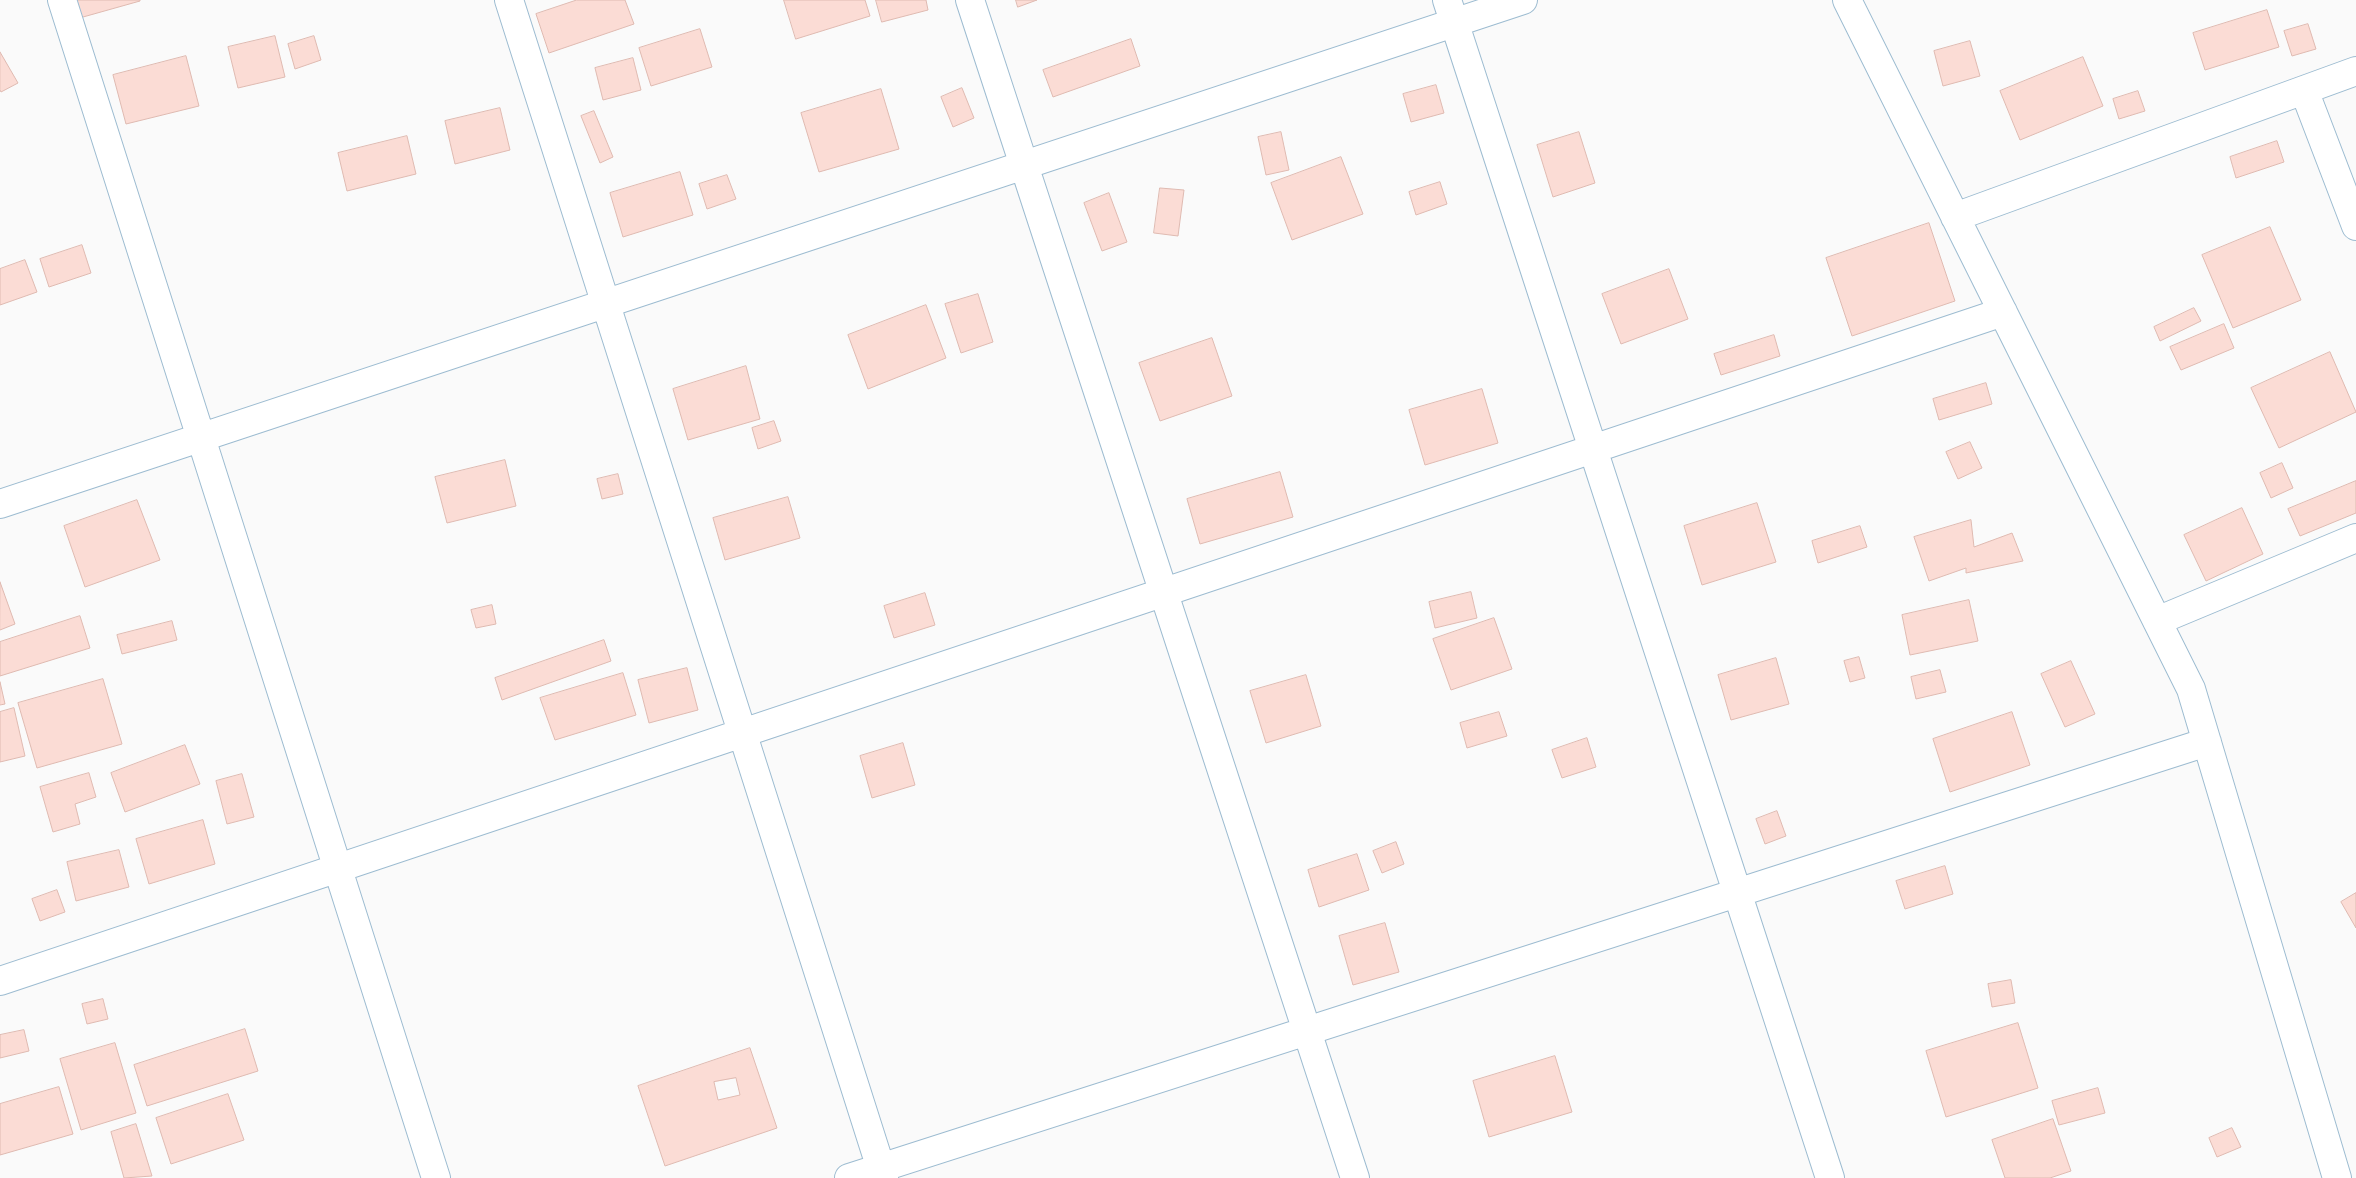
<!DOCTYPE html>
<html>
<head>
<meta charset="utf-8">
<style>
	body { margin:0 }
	canvas { display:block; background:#fafafa }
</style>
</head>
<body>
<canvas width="2356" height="1178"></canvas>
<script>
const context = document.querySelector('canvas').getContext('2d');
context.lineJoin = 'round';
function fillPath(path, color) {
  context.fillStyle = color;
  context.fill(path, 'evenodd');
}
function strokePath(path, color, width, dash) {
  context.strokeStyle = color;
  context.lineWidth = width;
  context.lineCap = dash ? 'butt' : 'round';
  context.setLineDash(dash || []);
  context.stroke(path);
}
const building = new Path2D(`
	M70,0h70v1l-64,18z
	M577,0h48l9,24 -85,29 -13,-39z
	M784,0h81l5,16 -74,23z
	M876,0h50l2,10 -46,12z
	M1016,0h21l-19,7z
	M2267,10l12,37 -74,23 -12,-37z
	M2308,24l8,25 -24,7 -8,-25z
	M700,29l12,38 -61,19 -12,-38z
	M275,36l10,41 -47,11 -10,-41z
	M314,36l7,24 -26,9 -7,-25z
	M1131,39l9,27 -87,31 -10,-27z
	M1970,41l10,35 -37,10 -9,-35z
	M0,52l18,31 -17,9 -1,-2z
	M186,56l13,50 -73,18 -13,-49z
	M2083,57l20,49 -83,34 -20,-49z
	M633,58l8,32 -38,10 -8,-32z
	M1436,85l8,28 -33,9 -8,-28z
	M962,88l12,30 -21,9 -12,-30z
	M881,89l18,60 -80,23 -18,-59z
	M2138,91l7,20 -26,8 -6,-20z
	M500,108l10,42 -55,14 -10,-43z
	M594,111l19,46 -13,6 -19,-47z
	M1281,132l8,38 -23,5 -8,-38z
	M1579,132l16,51 -42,14 -16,-52z
	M407,136l9,38 -69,17 -9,-38z
	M2277,141l7,21 -48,16 -6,-21z
	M1341,157l22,57 -71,26 -21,-57z
	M680,172l13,43 -70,22 -13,-44z
	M727,175l9,24 -29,10 -8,-25z
	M1440,182l7,22 -31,11 -7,-23z
	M1160,188l24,2 -6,46 -24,-3z
	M1109,193l18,49 -25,9 -18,-48z
	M1929,223l26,78 -103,35 -26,-78z
	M2270,227l31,73 -68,28 -31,-73z
	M82,245l9,28 -42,14 -9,-28z
	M25,260l12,32 -37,13v-36z
	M1669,269l19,50 -67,25 -19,-50z
	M978,294l15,48 -32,11 -16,-49z
	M926,305l20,53 -78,31 -20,-54z
	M2194,308l7,13 -41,20 -6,-14z
	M2224,324l10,24 -53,22 -11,-23z
	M1774,335l6,21 -59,19 -7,-21z
	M1212,338l20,58 -72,25 -21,-58z
	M2330,352l26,60 -77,36 -28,-60z
	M746,366l14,53 -72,21 -15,-51z
	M1986,383l6,21 -53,16 -6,-21z
	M1482,389l16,54 -73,22 -16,-55z
	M774,421l7,20 -23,8 -6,-21z
	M1970,442l12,26 -24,11 -12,-27z
	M505,460l11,46 -69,17 -12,-46z
	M2282,463l11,25 -22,10 -11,-25z
	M1280,472l13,45 -93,27 -13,-45z
	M618,474l5,20 -21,5 -5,-20z
	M2356,481v32l-56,23 -12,-27z
	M788,497l12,41 -75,22 -12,-42z
	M137,500l23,60 -75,27 -21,-61z
	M1757,503l19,59 -74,23 -18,-59z
	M2242,508l21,46 -57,27 -22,-46z
	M1971,520l3,27 38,-14 11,28 -57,12v-5l-37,13 -15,-44z
	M1860,526l7,21 -49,16 -6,-22z
	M0,582l15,42 -15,6z
	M1471,592l6,26 -42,10 -6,-26z
	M925,593l10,32 -41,13 -10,-32z
	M1969,600l9,41 -68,14 -8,-40z
	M492,605l4,19 -20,4 -5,-18z
	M80,616l10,32 -90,28v-34z
	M1494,618l18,51 -61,21 -18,-51z
	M172,621l5,19 -55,14 -5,-19z
	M604,640l7,21 -109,39 -7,-22z
	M1859,657l6,21 -15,4 -6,-21z
	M1776,658l13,46 -58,16 -13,-45z
	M2071,661l24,53 -30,13 -24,-53z
	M687,668l11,42 -49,13 -11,-43z
	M1940,670l6,22 -30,7 -5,-22z
	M623,673l13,42 -81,25 -15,-42z
	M1306,675l15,51 -55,17 -16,-52z
	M103,679l19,65 -85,24 -19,-65z
	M0,682l5,22 -5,1z
	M14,708l11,48 -25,6v-50z
	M1499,712l8,24 -40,12 -7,-25z
	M2012,712l18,53 -80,27 -17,-53z
	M1587,738l9,29 -34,11 -10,-28z
	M903,743l12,42 -43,13 -12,-42z
	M185,745l15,39 -75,28 -14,-39z
	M89,773l7,24 -21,7 5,20 -27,8 -13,-45z
	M242,774l12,43 -27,7 -11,-43z
	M1777,811l9,25 -21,8 -9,-25z
	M203,820l12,44 -66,20 -13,-45z
	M1396,842l8,22 -22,9 -9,-22z
	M119,850l10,37 -53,14 -9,-39z
	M1357,854l12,36 -50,17 -11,-37z
	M1945,866l8,28 -48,15 -9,-28z
	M57,890l8,22 -25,9 -8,-22z
	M2356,893v35l-15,-26z
	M1385,923l14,49 -46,13 -14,-49z
	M2011,980l4,23 -23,4 -4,-23z
	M103,999l5,20 -21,5 -5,-20z
	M2018,1023l20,65 -92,29 -20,-66z
	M245,1029l13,42 -111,35 -13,-41z
	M24,1030l5,21 -29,7v-23z
	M115,1043l21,70 -55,17 -21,-71z
	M750,1048l27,80 -112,38 -27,-80zM736,1078l4,17 -22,5 -4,-18z
	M1555,1056l17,56 -83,25 -16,-56z
	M59,1087l14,47 -73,21v-51z
	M2098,1088l7,25 -46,12 -7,-24z
	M228,1094l16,46 -73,24 -15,-46z
	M2053,1119l18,52 -21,7h-45l-13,-38z
	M136,1124l16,52 -28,2 -13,-46z
	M2232,1128l9,19 -24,10 -8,-19z`);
fillPath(building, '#fbdcd5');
strokePath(building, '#dfbab1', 1);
const minor = new Path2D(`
	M62,0l374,1178
	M509,0l375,1178
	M970,0l385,1178
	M1447,0l383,1178
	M1847,0l344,689 146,489
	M2304,90l52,136
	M1955,217l401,-146
	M0,504l1523,-504
	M2157,621l199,-83
	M0,981l2003,-669
	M849,1178l1358,-436`);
strokePath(minor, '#9dbcd1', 30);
strokePath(minor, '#fff', 28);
</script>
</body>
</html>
